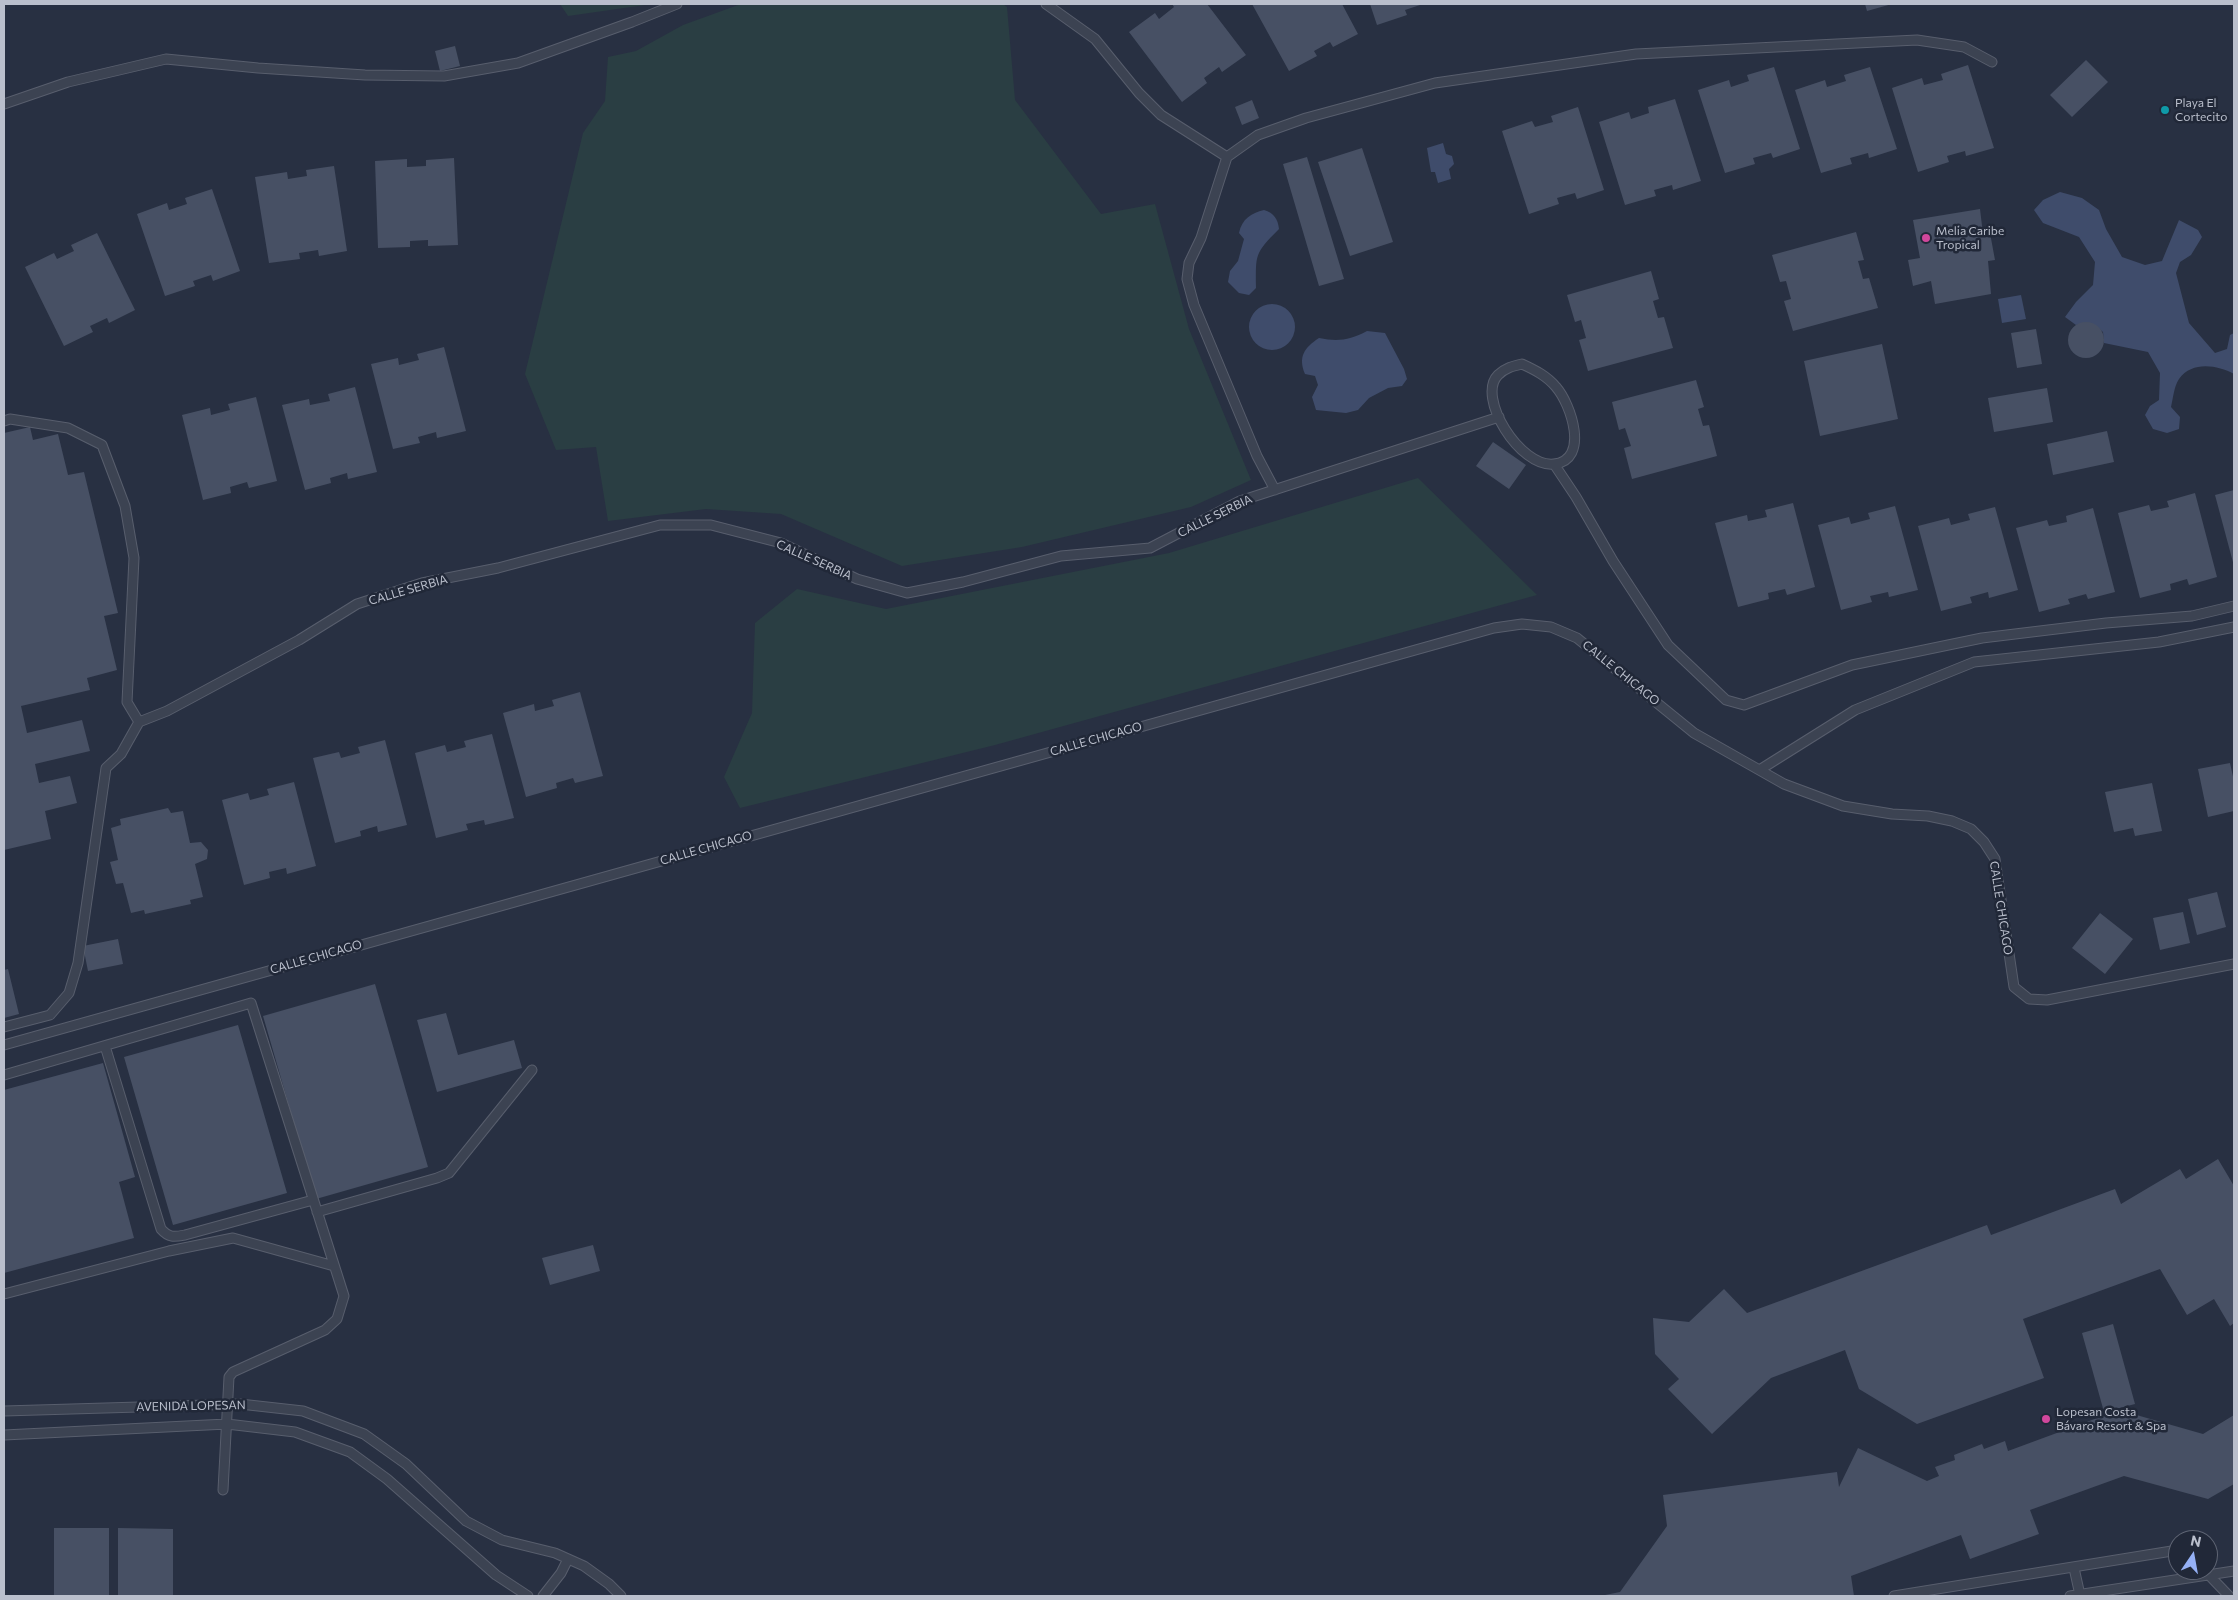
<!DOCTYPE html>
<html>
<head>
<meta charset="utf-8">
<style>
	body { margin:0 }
	#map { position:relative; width:2238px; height:1600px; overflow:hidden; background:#283042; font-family:Commissioner,sans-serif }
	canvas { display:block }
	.frame { position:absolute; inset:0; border:5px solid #babfcc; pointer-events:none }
	.north { position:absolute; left:2168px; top:1530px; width:50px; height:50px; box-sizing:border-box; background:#212838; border:1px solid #5e6473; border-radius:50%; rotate:12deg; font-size:14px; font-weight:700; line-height:20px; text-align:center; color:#babfcc }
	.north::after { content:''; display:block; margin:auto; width:18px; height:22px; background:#95b0f5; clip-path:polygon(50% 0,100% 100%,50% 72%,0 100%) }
</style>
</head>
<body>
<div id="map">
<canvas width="2238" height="1600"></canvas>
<div class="frame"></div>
<div class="north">N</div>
</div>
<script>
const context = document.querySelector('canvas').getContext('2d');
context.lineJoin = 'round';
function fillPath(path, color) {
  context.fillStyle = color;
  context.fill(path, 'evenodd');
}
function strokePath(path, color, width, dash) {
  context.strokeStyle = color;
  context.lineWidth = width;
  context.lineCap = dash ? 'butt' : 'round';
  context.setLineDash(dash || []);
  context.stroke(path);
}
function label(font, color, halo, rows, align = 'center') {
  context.font = font + ' Commissioner,sans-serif';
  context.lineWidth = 5;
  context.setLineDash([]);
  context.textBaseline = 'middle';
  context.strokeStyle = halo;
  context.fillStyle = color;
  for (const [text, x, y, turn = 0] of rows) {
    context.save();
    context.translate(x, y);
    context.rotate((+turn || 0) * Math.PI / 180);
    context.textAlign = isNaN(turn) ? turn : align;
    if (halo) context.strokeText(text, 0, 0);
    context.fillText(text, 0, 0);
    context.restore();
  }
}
fillPath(new Path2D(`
	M560,4h92l-84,12z
	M741,4h262l4,3 8,93 86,114 54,-10 34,125 62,151 -60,27 -169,40 -120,19 -121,-52 -75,-5 -98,12 -12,-74 -40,3 -31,-76 58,-241 22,-32 3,-44 28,-6 47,-26z
	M1418,478l119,117 -542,150 -255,63 -16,-31 28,-64 3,-90 42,-34 89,20 283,-56z`), '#2a3e43');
fillPath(new Path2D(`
	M1443,143l3,11 6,2 2,8 -5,5 2,10 -13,4 -3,-11h-4l-4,-24z
	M2060,192l22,6 17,12 7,19 16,28 23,8 17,-4 17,-41 19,10 4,7 -11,18 -11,7 -4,11 13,50 26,30 12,-4 3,-14 4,-2v41c-17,-9 -42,-13 -55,5 -5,7 -6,20 -8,28l9,10 -1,12 -12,4 -14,-4 -8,-14 5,-9 9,-6 1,-27 -12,-21 -44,-9 -1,-11c-9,-8 -15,-10 -27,-7l-11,-8 11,-15 17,-17 2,-23 -16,-25 -36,-14 -9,-13 9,-10z
	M1264,210c10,3 14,9 15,19 -25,25 -23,25 -23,59l-7,7 -10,-2 -11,-11 2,-11 8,-10 6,-22 -5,-6c3,-14 12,-20 25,-23z
	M2021,295l5,24 -24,4 -4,-24z
	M1249 327a23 23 0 1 1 46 0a23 23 0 1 1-46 0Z
	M1367,331l18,2 19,36 3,10 -5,7 -14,2 -19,10 -11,12 -12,3 -30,-3 -4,-13 6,-12 -3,-9 -10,-2c-7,-17 -1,-26 14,-36 19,4 31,2 48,-7z`), '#3f4c6b');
fillPath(new Path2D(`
	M1172,4h35l39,51 -24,17 -3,-5 -15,11 3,5 -25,19 -53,-70 26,-19 4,6 15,-12z
	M1252,4h90l16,30 -25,13 -3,-5 -16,9 3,5 -28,15z
	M1370,4h53l-18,6 2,5 -30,10z
	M1865,4h27l-25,7z
	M455,46l5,20 -20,5 -5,-20z
	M2086,60l22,22 -36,35 -22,-22z
	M1968,65l26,83 -28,8 -1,-5 -18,5 2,6 -31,10 -26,-84 30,-10 2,7 19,-5 -2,-6z
	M1774,67l26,82 -27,9 -2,-5 -18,5 2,6 -30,9 -27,-83 31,-10 2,7 18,-6 -2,-6z
	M1870,67l27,82 -28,9 -1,-5 -18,5 2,6 -31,9 -26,-83 30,-10 2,7 19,-6 -2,-6z
	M1675,99l26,82 -28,9 -1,-5 -18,5 2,6 -31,9 -26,-83 30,-10 2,7 18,-6 -1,-6z
	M1252,100l7,18 -17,7 -7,-18z
	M1578,107l26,83 -27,9 -2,-6 -18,5 2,6 -30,10 -27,-83 30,-10 3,6 18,-5 -2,-6z
	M1362,148l31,94 -43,14 -32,-94z
	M1307,157l37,122 -25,7 -36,-122z
	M454,158l4,87 -30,1v-6l-18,1v6l-32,1 -3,-87 32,-2v8l19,-1v-6z
	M334,166l13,85 -28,5 -1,-6 -19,3 1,6 -31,4 -14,-86 32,-5 1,7 19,-3 -1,-6z
	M212,189l28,82 -27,10 -2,-6 -18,6 2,5 -30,10 -28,-82 30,-11 2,7 18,-6 -2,-6z
	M1980,209l3,25 7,-1 5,27 -7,1 3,33 -56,10 -4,-23 -18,5 -5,-26 12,-2 -7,-38z
	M1856,232l8,28 -6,1 5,18 6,-1 9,30 -85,23 -9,-30 7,-2 -5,-18 -6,1 -8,-27z
	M97,233l38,77 -26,13 -2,-5 -17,8 3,6 -29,14 -39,-79 29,-14 3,6 17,-8 -3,-6z
	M1651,271l8,28 -6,2 5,17 6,-1 9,31 -85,23 -9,-31 7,-2 -5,-18 -6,2 -8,-27z
	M2068 340a18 18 0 1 1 36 0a18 18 0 1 1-36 0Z
	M2036,329l6,35 -25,4 -6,-35z
	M1882,344l16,75 -78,17 -16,-75z
	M444,347l22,84 -29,7 -1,-6 -18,5 2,6 -27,6 -22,-85 27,-6 1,7 20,-5 -2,-6z
	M1696,380l8,27 -6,2 5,17 6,-1 8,31 -85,23 -8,-31 7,-2 -6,-18 -6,2 -7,-28z
	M355,387l22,85 -29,7 -1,-6 -17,5 1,5 -26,7 -23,-85 27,-6 1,6 20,-4 -2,-7z
	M2047,388l6,34 -59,10 -6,-34z
	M256,397l21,84 -28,7 -2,-6 -17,5 1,6 -28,7 -21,-85 28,-7 1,7 19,-5 -2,-6z
	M30,427l3,13 25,-6 10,41 16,-3 34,141 -14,3 13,54 -30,8 3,12 -69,16 6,27 55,-13 8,31 -55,13 4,19 31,-7 7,27 -32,8 6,28 -47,11v-417z
	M2107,431l7,31 -61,13 -6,-31z
	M1493,442l33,23 -17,24 -33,-23z
	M2234,490v76l-19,-71z
	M2195,493l22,84 -28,8 -2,-6 -17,5 1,6 -31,8 -22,-85 31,-8 2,6 18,-4 -2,-6z
	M1793,503l22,84 -28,8 -2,-6 -17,4 1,6 -31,8 -23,-84 32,-8 1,6 19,-4 -2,-7z
	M1895,506l23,84 -29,7 -1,-5 -18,4 2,6 -31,8 -23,-85 31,-8 2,7 19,-5 -2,-6z
	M1995,507l23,83 -29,8 -1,-6 -18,5 2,6 -31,8 -23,-85 31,-8 2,7 19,-5 -2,-6z
	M2093,508l22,84 -27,7 -2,-5 -18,5 2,5 -31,8 -23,-84 31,-8 2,6 18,-4 -1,-6z
	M580,692l23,84 -28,7 -2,-5 -17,5 1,5 -31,9 -23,-84 31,-9 1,7 19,-5 -2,-6z
	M492,734l22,84 -29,7 -1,-5 -18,4 2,6 -32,8 -21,-85 30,-8 2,7 19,-5 -2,-6z
	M385,740l22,85 -29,7 -1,-6 -17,5 1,5 -26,7 -22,-85 26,-6 2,6 19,-5 -2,-6z
	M2230,763l4,18v30l-26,6 -10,-48z
	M294,782l22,84 -29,8 -1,-6 -17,4 1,6 -26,7 -22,-85 26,-7 2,7 19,-5 -2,-6z
	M2152,783l10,48 -27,5 -2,-8 -19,4 -9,-40z
	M168,808l3,5 12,-2 7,32 11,-1 7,8 -1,9 -12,5 8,33 -13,3 1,4 -46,10 -1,-4 -13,3 -8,-30 -7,1 -6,-22 8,-2 -7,-32 10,-3 -1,-6z
	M2217,892l9,35 -29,8 -9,-36z
	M2183,912l7,31 -30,7 -7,-32z
	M2100,913l33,26 -28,35 -33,-26z
	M118,939l5,25 -35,7 -5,-25z
	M8,969l11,45 -15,4v-48z
	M375,984l53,183 -112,32 -53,-183z
	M446,1013l12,42 56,-15 8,28 -85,24 -20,-72z
	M238,1025l49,168 -114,32 -49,-168z
	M103,1063l32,114 -16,5 15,56 -130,35v-183z
	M2218,1159l16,27v137l-4,3 -16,-27 -27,16 -27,-46 -137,50 21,59 -127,46 -58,-35 -14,-39 -74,28 -59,56 -44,-45 11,-10 -24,-25 -2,-36 36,4 35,-33 23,24 240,-88 4,10 124,-46 6,15 59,-35 6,10z
	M593,1245l7,26 -50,14 -8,-27z
	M2113,1324l22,80 -31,8 -22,-79z
	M2119,1410l84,24 31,-19v69l-26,15 -84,-23 -94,34 9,24 -69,25 -9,-24 -110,41 3,20h-254l20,-4 47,-66 -4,-31 174,-23 2,15 19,-39 69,33 12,-5 -4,-9 20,-7 -1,-5 28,-11 2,5 21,-8 3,10z
	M54,1528h55v68h-55z
	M118,1528l55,1v67h-55z`), '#475064');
const service = new Path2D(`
	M1046,4l49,35 44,54 22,22 66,42
	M4,104l64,-22 98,-23 92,9 107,7 79,1 74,-13 114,-41 45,-18
	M1522,364c13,6 25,12 34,23 15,17 34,73 -2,77 -34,4 -78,-67 -56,-89 7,-7 15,-9 24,-11z
	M4,421l6,-2 58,9 34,17 23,61 9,52 -7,144 12,20
	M1554,464l22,33 37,64 55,84 58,55 18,5 108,-40 130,-27 124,-15 86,-7 42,-10
	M1275,490l-18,-34 -63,-151 -7,-26 2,-16 12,-25 26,-81 31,-22 48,-17 129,-35 201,-29 281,-14 47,7 28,15
	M139,722l28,-11 132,-71 58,-36 65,-21 76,-15 162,-43h51l70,18 76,36 50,14 56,-11 98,-26 89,-8 90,-47 259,-84
	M1761,769l94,-59 119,-48 185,-20 75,-15
	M4,1027l46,-12 19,-22 9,-30 28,-195 15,-14 18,-32
	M4,1045l1490,-417 28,-4 29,3 26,11 117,95 90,51 59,22 49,8 36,2 24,5 19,8 13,13 11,17 19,128 15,12 18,1 187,-36
	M105,1046l56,183c8,9 13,8 24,6l128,-35
	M4,1075l247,-72 93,293 -7,23 -12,11 -92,42 -4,5 -6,113
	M317,1212l120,-34 12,-5 83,-103
	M4,1294l165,-43 64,-13 101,28
	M4,1411l236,-7 63,7 61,23 42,30 60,57 36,19 53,13 29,13 25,18 12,12
	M4,1435l223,-11 68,8 55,20 37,27 109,96 32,21
	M2074,1568l6,27
	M2206,1572l23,24
	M543,1596l18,-23 7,-14
	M1894,1596l284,-46
	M2070,1596l164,-25`);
strokePath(service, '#585e6d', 11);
strokePath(service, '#3c4352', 9);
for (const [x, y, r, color] of [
	[2165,110,5,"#0f9aa8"],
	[1926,238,5,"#d1479c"],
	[2046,1419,5,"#d1479c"]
]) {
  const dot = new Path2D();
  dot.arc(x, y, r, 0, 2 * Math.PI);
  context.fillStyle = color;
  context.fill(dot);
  strokePath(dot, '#212838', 2);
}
label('12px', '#babfcc', '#212838', [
	["Playa El",2175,103],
	["Cortecito",2175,117],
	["Melia Caribe",1936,231],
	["Tropical",1936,245],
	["Lopesan Costa",2056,1412],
	["Bávaro Resort & Spa",2056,1426]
], 'left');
label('12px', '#babfcc', '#212838', [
	["CALLE SERBIA",1215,516,-26],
	["CALLE SERBIA",814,560,24],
	["CALLE SERBIA",408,590,-16],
	["CALLE CHICAGO",1621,673,39],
	["CALLE CHICAGO",1096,739,-16],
	["CALLE CHICAGO",706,848,-16],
	["CALLE CHICAGO",2001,908,81],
	["CALLE CHICAGO",316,957,-16],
	["AVENIDA LOPESAN",191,1406,-1]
]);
</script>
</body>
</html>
